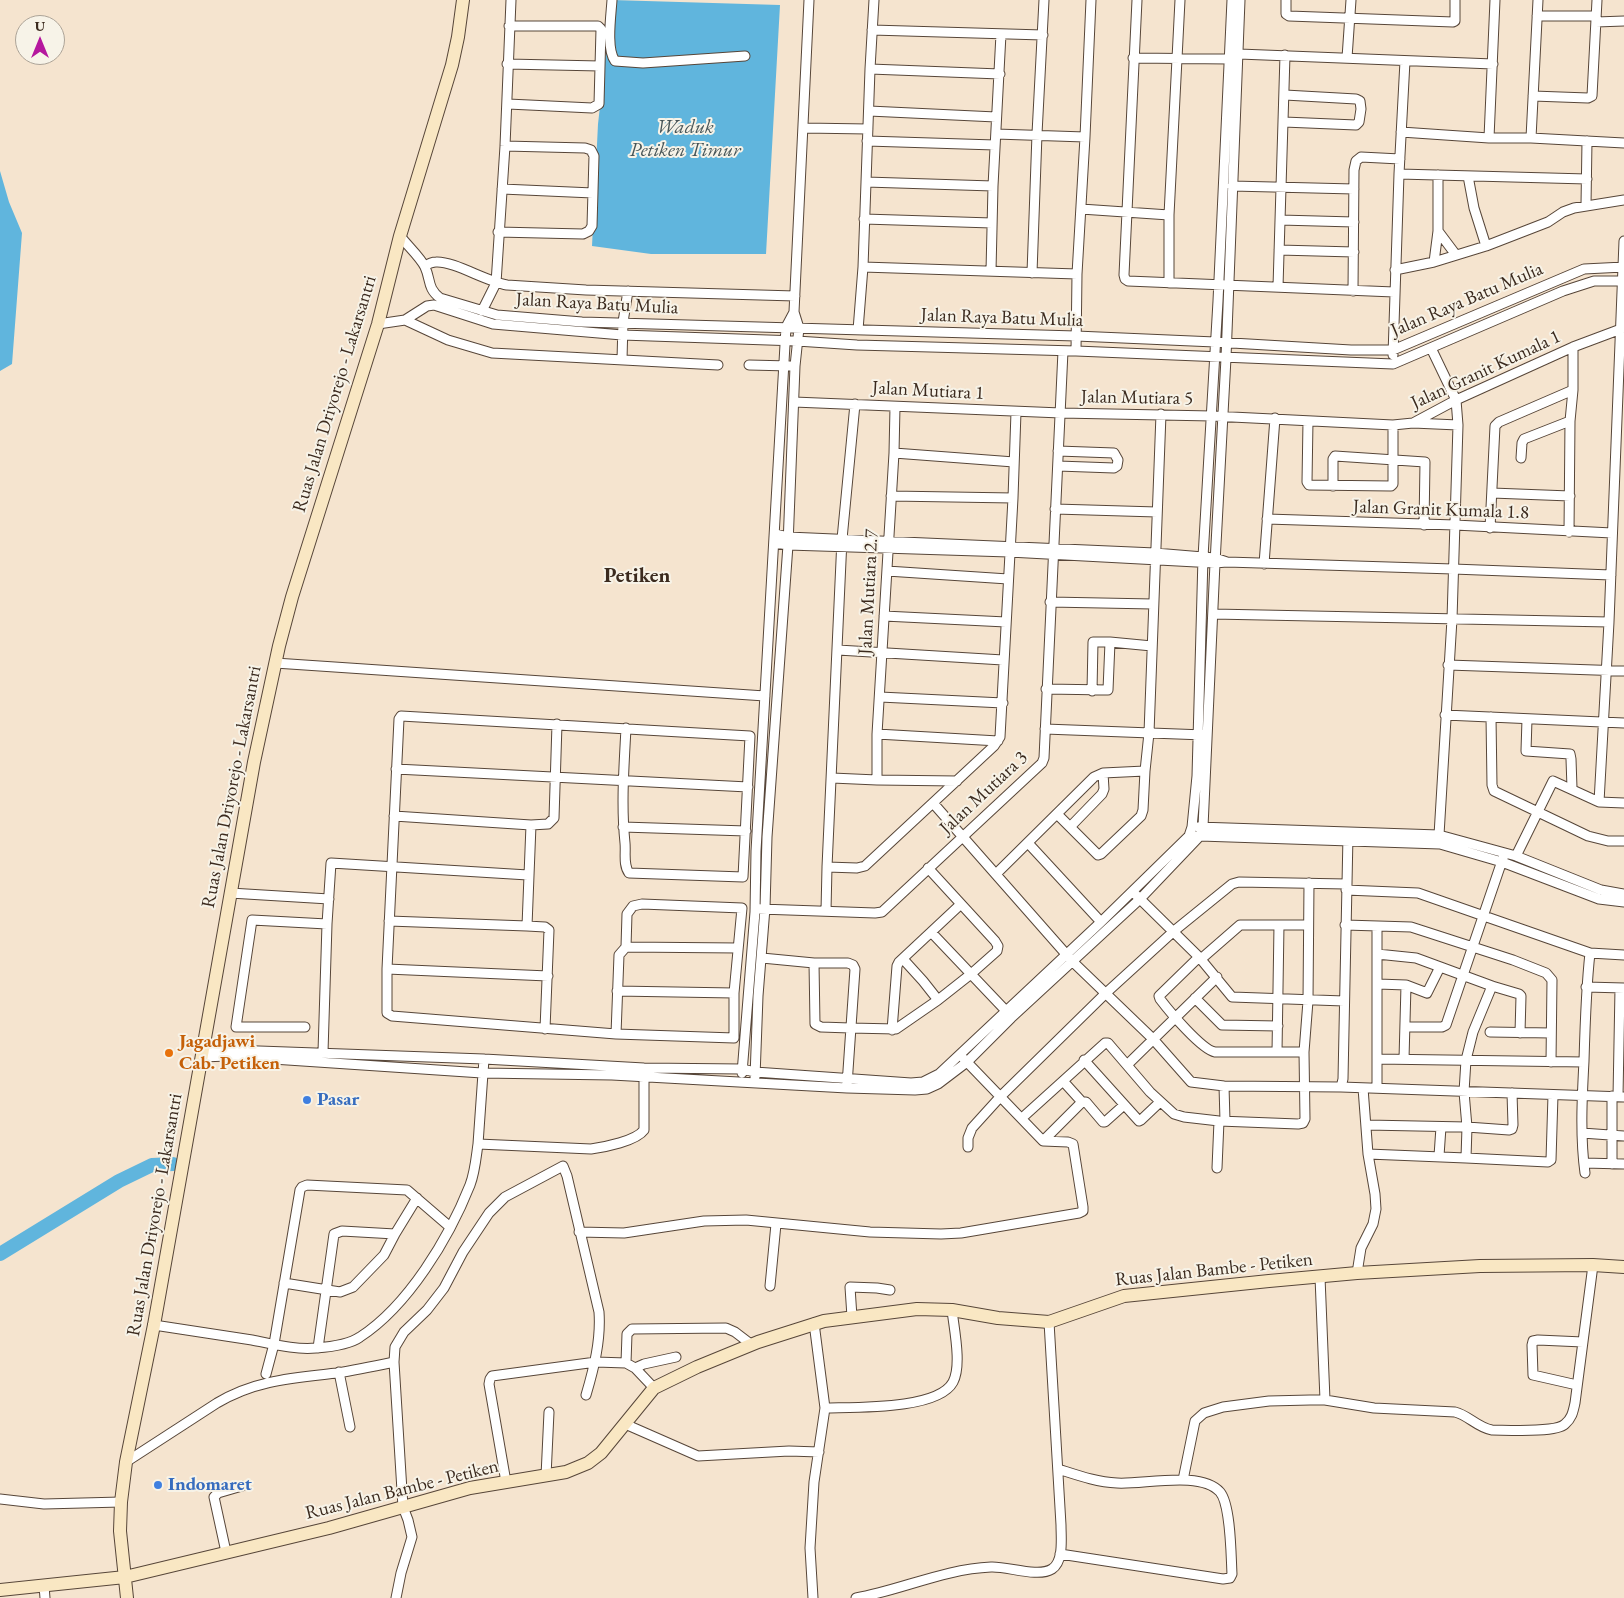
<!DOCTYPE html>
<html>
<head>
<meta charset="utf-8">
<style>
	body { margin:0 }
	#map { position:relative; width:1624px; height:1598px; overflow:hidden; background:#f5e4cf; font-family:"EB Garamond",serif }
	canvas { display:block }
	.north { position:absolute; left:15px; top:15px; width:50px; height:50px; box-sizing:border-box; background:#f7f3e8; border:1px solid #aca397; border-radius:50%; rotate:0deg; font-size:14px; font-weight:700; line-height:20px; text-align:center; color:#3b2a1e }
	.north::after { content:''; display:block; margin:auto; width:18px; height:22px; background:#b5179e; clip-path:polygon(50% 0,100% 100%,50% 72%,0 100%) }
</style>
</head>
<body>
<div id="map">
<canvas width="1624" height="1598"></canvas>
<div class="north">U</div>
</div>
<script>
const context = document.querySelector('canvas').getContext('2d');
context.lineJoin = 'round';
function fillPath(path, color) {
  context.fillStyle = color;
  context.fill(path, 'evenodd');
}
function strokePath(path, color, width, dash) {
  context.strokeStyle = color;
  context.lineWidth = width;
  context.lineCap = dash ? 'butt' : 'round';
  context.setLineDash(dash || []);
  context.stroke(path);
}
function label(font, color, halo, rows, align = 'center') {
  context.font = font + ' "EB Garamond",serif';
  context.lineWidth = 4;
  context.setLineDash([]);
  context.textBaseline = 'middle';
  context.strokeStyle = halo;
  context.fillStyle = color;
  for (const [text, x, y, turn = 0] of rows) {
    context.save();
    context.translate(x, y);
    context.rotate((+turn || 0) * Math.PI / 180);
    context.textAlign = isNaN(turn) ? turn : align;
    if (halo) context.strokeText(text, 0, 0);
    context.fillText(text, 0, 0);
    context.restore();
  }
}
fillPath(new Path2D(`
	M612,0l168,5 -14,249h-115l-59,-8 6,-122z
	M0,171l9,31 13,31 -10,131 -12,7z`), '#60b5dd');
strokePath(new Path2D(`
	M0,1254l119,-73 33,-16 21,-1`), '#60b5dd', 14);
const street = new Path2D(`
	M612,0c-1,16 -6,49 3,61l28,2 102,-7
	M1137,0l-13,275 1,4 3,2 266,11
	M1286,0v14l3,2 164,6 2,-1v-21
	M1537,16h59
	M1596,22l28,-1
	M872,30l171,5
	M1133,58l96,1 10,-5 254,10
	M1347,58l4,-58
	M507,64l93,2
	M870,69l130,5
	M1533,96l55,2 4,-2 5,-96
	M508,104l84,4 7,-4 2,-75 -3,-3h-89
	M869,111l127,6
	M1284,122l72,3 3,-3 2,-13 -1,-8 -4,-2 -71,-4
	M804,128l64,1
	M1401,132l88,6h42l93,5
	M996,134l89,3
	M1489,138l6,-138
	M1531,138l7,-138
	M867,141l128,4
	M1399,174l188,5
	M1468,176l6,32 12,38
	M866,182l127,4
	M1232,186l122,3
	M502,189l91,4
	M1586,205l1,-64
	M1081,209l88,6
	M864,219l128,4
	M1280,220l74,2
	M1438,231l18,24
	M498,232l85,2 6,-3 3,-5 2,-70 -3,-6 -6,-2 -80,-2
	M400,236c7,9 21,22 25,31 6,13 2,21 15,31l57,17 85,7 494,14 139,6 136,8h42l191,-81 40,-2
	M1279,250l75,2
	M1434,262l4,-31v-56
	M425,266c3,-2 6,-4 11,-4 18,-1 49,19 71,23l79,5 209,6
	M863,267l214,7
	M1395,270l39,-8 52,-16 62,-24 15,-10 11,-4 50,-8
	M991,271l2,-85 8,-152
	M1032,273l5,-139 7,-134
	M1169,283v-68l11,-215
	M1278,287l7,-232
	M1353,291l1,-121 2,-9 5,-4 39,2
	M482,311l14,-28 9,-137 6,-146
	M405,320l43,20 44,13 226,12
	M378,324l27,-4 22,-14 7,-1 59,19 129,11 175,6 60,4 219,6 317,13 170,-73 31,-10h30
	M858,330l5,-63 7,-198 4,-69
	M1431,348l25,52 2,25 -6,194 -13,216 1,9
	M1076,351l1,-77 8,-137 6,-137
	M1393,355l6,-181 6,-113
	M622,360l1,-38 5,-31
	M749,365l41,1
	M794,402l267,11 151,3 181,9 20,-2 43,-23 117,-53 48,-18
	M1308,421l-1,61 2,3 82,1 2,-2v-59
	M1413,423l45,2
	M894,453l120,9
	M1521,458l1,-15 2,-4 46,-18
	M1058,466l56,2 3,-2 1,-6 -4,-7 -56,-2
	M1333,486v-27l2,-3 90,6 -1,63
	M1492,493l78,3
	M891,496l122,2
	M1055,509l102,3
	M1267,519l188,6 157,8
	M1490,528l5,-102 4,-4 74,-32
	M1569,532l1,-111 3,-31v-43
	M775,543l13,2 221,7 206,11 12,-1 -12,-4 -60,-5 -367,-16 -13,-3
	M1227,562l226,7 158,6
	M1264,564l11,-146
	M887,571l121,8
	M1050,602l103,2
	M1213,614l396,8
	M884,616l122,6
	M838,650l165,10
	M275,663l490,33
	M1448,665l176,6
	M1046,689l62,1 2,-48
	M1092,691l1,-49h17l42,4
	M880,697l123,6
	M1445,715l179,8
	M1491,717l1,68 2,6 94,45 20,5h16
	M1527,719l-1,32 44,3 1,5 1,29
	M1045,729l159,6
	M877,734l121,7
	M396,769l352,18
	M832,778l45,2 80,1
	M877,780v-46l17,-281 1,-46
	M1599,802l10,-180 15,-381
	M933,803l140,159 80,77 38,43 33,4 117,1 283,10
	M1057,814l41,41 3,-1 40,-38 2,-6 2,-39 4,-38 12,-319
	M394,816l137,9
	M623,827l123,4
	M1070,827l32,-33 2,-5 -1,-16
	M1198,827l241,8 77,21 85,34 23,4
	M1196,836h4l3,-9 12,-264 11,-205 14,-358
	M1028,843l73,79
	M1516,856l37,-75 46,21 25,1
	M827,867l30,1 8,-2 129,-120 6,-9 13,-239 3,-86
	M997,873l97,-96 9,-4 42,-2
	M1346,890l72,3 172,60 34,2
	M230,893l99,6
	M1136,895l63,62 33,40 112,4
	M760,909l115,4 7,-1 160,-149 2,-5 19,-407
	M826,911l1,-44 15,-328 13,-135
	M389,921l138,5
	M1345,925l66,2 102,33 33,13 6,7 -1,82
	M931,932l77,81
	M626,947l112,1
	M1199,957l-40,39 1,3c9,12 42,51 55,53h89
	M762,958l52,5
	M903,959l20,22 15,19
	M1201,959l39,-34h68
	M387,969l161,7
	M1378,984l28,1 21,8 13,-26
	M1492,986l27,8 2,2 -1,37
	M1586,987l38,1
	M617,991l117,2
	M1195,998l27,27 56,1
	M305,1027h-69l16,-107 75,4 4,-61 197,12
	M1405,1027h37l4,-2 57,-167
	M545,1029l4,-99 -4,-3 -18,-1 4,-101 17,-1 6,-6 3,-94
	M892,1030l5,-64 2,-4 62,-58
	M1490,1032l61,1
	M616,1034l3,-79 7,-8 1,-33 6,-8 9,-2 100,4 -8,85v45l-118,-4 -224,-18 -5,-3v-44l12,-250 2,-3 349,20 -7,141 -114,-4c-6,-8 -3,-20 -4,-30 -4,-38 -1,-76 1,-115
	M203,1049l281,10 160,9 98,1 13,3 156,11 12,-1 16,-8 162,-152 88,-86 3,-9 5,-51 6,-219 15,-256 14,-301
	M323,1052l4,-128
	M1277,1052l2,-127
	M202,1057l26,-1 254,17 130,2 235,13 68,2 12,-1 11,-5 29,-22 44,-44 129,-119 60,-63 240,8 62,18 97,37 25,3
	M484,1059l-6,85 113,5c14,-2 45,-8 53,-19v-59
	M964,1059l79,82 39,-39
	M1377,1059l207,3
	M1404,1059l2,-74
	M1084,1060l55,61 2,-1 19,-18
	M1127,1065l90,-88
	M742,1073l13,-161 1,-61 30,-524 8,-15
	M755,1077l3,-81 7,-88 2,-71 21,-292 7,-179 4,-38 -5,-16 15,-312
	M1063,1081l19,21h4l17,20h2l19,-17
	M847,1085l8,-116 -2,-4 -5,-2h-34l1,61 6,3 29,1 46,1 42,-29 33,-26 26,-23 1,-5 -3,-5 -67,-73
	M1224,1086l1,35
	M1341,1087l2,-8 5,-244
	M1377,1088v-162
	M1612,1096v68
	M1618,1097l2,-109
	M1022,1118l83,-75h3l42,49 24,22 10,3 35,4 79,3 5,-1 2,-4 -1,-67 4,-51 1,-118
	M1367,1125l100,2 42,3 3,-1 1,-4 -1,-32
	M1582,1133l42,3
	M968,1147v-9l4,-10 29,-32 105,-103 68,-62 58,-47 7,-2 107,2
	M1368,1154l98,4 1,-31 -3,-35 2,-32 7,-28 19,-46 -76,-28 -39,-4
	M1439,1156l2,-29
	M1466,1158l82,4 3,-2 2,-65
	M1584,1163l40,1
	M1217,1168l2,-47
	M1585,1173c-5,-37 -3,-75 -1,-112 1,-36 2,-72 6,-108
	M579,1232l45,1 80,-12 42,-1 124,12 71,2 20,-1 118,-20 4,-2v-4l-10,-63 -5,-2 -25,-1
	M1357,1273l4,-25 12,-24 3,-15 -1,-15 -7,-40 -5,-66
	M1320,1277l5,123
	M284,1283l56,9 13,-5 31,-32 11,-21
	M770,1286l6,-62
	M852,1317l-2,-30 27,1 13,2
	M154,1325c33,5 66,10 98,15 21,4 43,10 64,8 13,-1 33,-3 44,-11 48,-31 89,-99 110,-152 5,-13 6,-27 8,-41
	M318,1348l16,-114 8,-3 53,3 22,-36
	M626,1363l1,-29 5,-5 94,-1 9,4 17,13
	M635,1368l9,-4 32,-7
	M339,1372l11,55
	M266,1374l8,-30 26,-154 2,-3 5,-2 100,5 43,37
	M1577,1385l-44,-10 -1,-30 1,-4 5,-1 45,2
	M825,1408c29,-1 113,2 128,-26 9,-17 1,-53 -1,-72
	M625,1424l73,32 91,-5 30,1
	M126,1462l91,-59c38,-23 76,-25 120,-30 19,-3 38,-7 57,-11
	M1058,1469c19,6 38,13 59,14 25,2 84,-13 103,9 11,13 11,65 12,82l-2,4 -7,1 -163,-25
	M546,1476l3,-64
	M1183,1480l12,-59 9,-8 19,-6 46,-6 41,-1h15l49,8 81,4c13,3 23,16 37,18 15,0 64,3 73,-6 7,-6 8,-12 10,-21l18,-138
	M506,1482l-17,-98 1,-5 2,-3 104,-14 30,1 9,5 19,20
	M0,1499l44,5 77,-2
	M226,1552l-12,-55 4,-4 24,-7
	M44,1586l1,12
	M396,1598l5,-25 11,-36 -4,-17 -5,-13 -9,-145 1,-15 9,-15 23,-22 17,-22 19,-36 26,-39 16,-16 58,-31 4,10 32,136c2,28 -5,56 -13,83
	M813,1598l-3,-50 4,-66 11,-74 -11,-85
	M856,1598c45,-8 88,-29 135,-31 16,-1 47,11 61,2 12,-8 9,-31 9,-44l-12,-203`);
const secondary = new Path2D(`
	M0,1590l125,-13 204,-49 141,-40 96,-16 22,-9 13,-10 53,-65 43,-21 61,-25 66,-21 93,-12 35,1 46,8 51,4 75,-26 145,-15 88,-8 123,-7 113,-1 31,2
	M127,1598l-7,-67 1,-29 5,-40 28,-137 100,-563 25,-116 13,-49 86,-273 22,-88 52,-171 6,-28 5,-37`);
strokePath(street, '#574639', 11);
strokePath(secondary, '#574639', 14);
strokePath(street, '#fff', 9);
strokePath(secondary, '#f9e7c3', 12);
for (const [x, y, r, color] of [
	[169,1053,5,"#e8710a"],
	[307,1100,5,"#3f7fe0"],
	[158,1485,5,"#3f7fe0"]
]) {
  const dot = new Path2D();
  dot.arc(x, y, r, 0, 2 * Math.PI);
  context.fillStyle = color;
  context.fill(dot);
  strokePath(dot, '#f7f3e8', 2);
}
label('19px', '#3b2a1e', '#f7f3e8', [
	["Jalan Raya Batu Mulia",1467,300,-23],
	["Jalan Raya Batu Mulia",597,304,3],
	["Jalan Raya Batu Mulia",1002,318,2],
	["Jalan Granit Kumala 1",1486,370,-25],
	["Jalan Mutiara 1",928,391,3],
	["Ruas Jalan Driyorejo - Lakarsantri",335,394,-73],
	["Jalan Mutiara 5",1137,398,1],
	["Jalan Granit Kumala 1.8",1441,510,2],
	["Jalan Mutiara 2.7",869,592,-87],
	["Ruas Jalan Driyorejo - Lakarsantri",232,787,-79],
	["Jalan Mutiara 3",984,793,-43],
	["Ruas Jalan Driyorejo - Lakarsantri",155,1215,-80],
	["Ruas Jalan Bambe - Petiken",1214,1270,-6],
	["Ruas Jalan Bambe - Petiken",402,1490,-14]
]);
label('bold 19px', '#c56008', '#f7f3e8', [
	["Jagadjawi",179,1042],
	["Cab. Petiken",179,1064]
], 'left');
label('bold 19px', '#366cbe', '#f7f3e8', [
	["Pasar",317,1100],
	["Indomaret",168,1485]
], 'left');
label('italic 20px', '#465457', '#f7f3e8', [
	["Waduk",685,128],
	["Petiken Timur",685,151]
]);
label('bold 21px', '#3b2a1e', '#f7f3e8', [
	["Petiken",637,576]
]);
</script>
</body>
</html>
